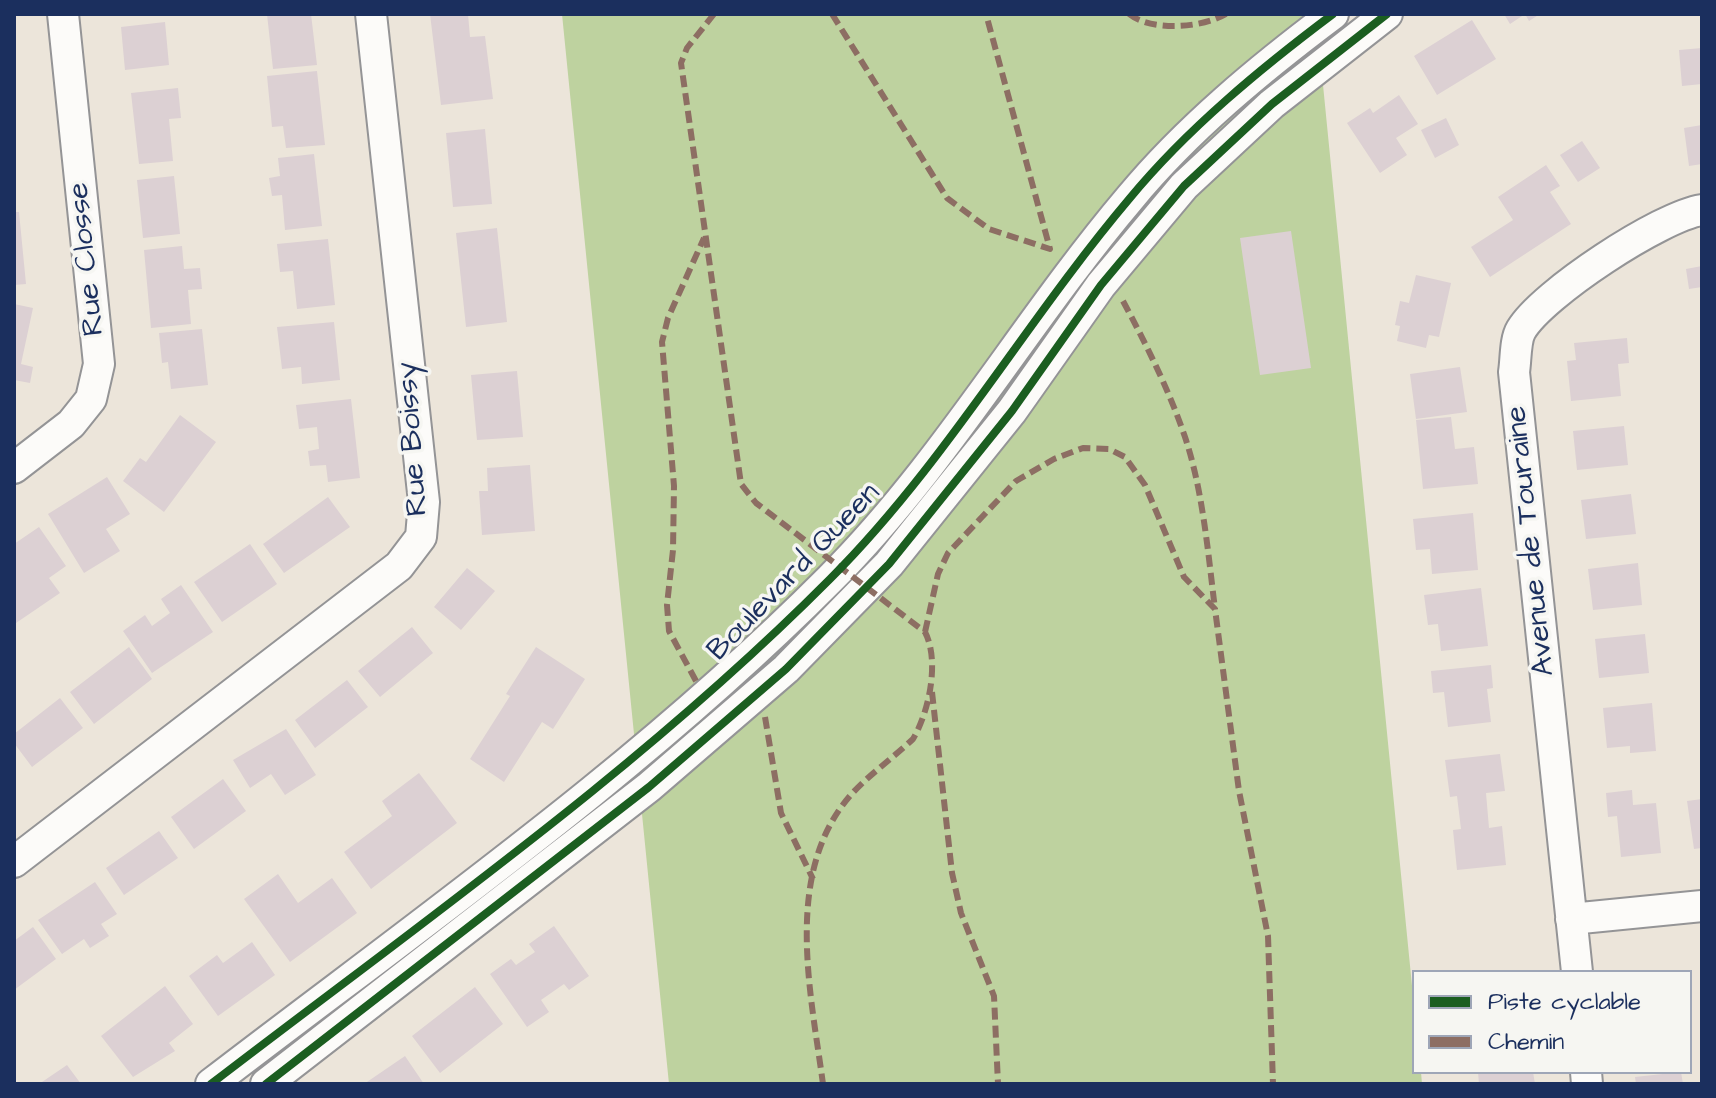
<!DOCTYPE html>
<html>
<head>
<meta charset="utf-8">
<style>
	body { margin:0 }
	#map { position:relative; width:1716px; height:1098px; overflow:hidden; background:#ece5da; font-family:"Architects Daughter",sans-serif }
	canvas { display:block }
	.frame { position:absolute; inset:0; border:16px solid #1b2f5e; pointer-events:none }
	.legend { position:absolute; left:1412px; top:970px; width:280px; height:104px; box-sizing:border-box; background:#f6f6f2; border:2px solid #9ea6b7; margin:0; padding:10px 14px; list-style:none; font-size:24px; color:#1b2f5e }
	.legend li { display:flex; align-items:center; gap:16px; height:40px }
	.legend b { width:40px; border:2px solid #9ea6b7 }
</style>
</head>
<body>
<div id="map">
<canvas width="1716" height="1098"></canvas>
<div class="frame"></div>
<ul class="legend">
<li><b style="height:10px;background:#1b5e20"></b>Piste cyclable</li>
<li><b style="height:10px;background:#8d6e63"></b>Chemin</li>
</ul>
</div>
<script>
const context = document.querySelector('canvas').getContext('2d');
context.lineJoin = 'round';
function fillPath(path, color) {
  context.fillStyle = color;
  context.fill(path, 'evenodd');
}
function strokePath(path, color, width, dash) {
  context.strokeStyle = color;
  context.lineWidth = width;
  context.lineCap = dash ? 'butt' : 'round';
  context.setLineDash(dash || []);
  context.stroke(path);
}
function label(font, color, halo, rows, align = 'center') {
  context.font = font + ' "Architects Daughter",sans-serif';
  context.lineWidth = 7;
  context.setLineDash([]);
  context.textBaseline = 'middle';
  context.strokeStyle = halo;
  context.fillStyle = color;
  for (const [text, x, y, turn = 0] of rows) {
    context.save();
    context.translate(x, y);
    context.rotate((+turn || 0) * Math.PI / 180);
    context.textAlign = isNaN(turn) ? turn : align;
    if (halo) context.strokeText(text, 0, 0);
    context.fillText(text, 0, 0);
    context.restore();
  }
}
fillPath(new Path2D(`
	M562,14h754l98,992v66h7l1,12h-753z`), '#bed29f');
fillPath(new Path2D(`
	M267,14h44l6,51 -44,4z
	M430,14h38l2,23 15,-1 8,63 -52,6z
	M1504,14h36l-11,7 -4,-7 -15,10z
	M1472,20l24,39 -59,36 -23,-39z
	M165,22l4,43 -44,5 -4,-43z
	M1702,48v36l-20,2 -3,-36z
	M317,71l8,74 -39,3 -3,-22 -11,1 -5,-51z
	M178,88l3,30 -12,1 4,42 -34,3 -8,-71z
	M1399,95l19,29 -22,14 11,17 -27,18 -33,-50 23,-15 3,5z
	M1446,118l13,27 -24,13 -14,-28z
	M1702,125v39l-13,2 -5,-38z
	M485,129l7,75 -39,3 -7,-74z
	M1582,141l18,27 -22,14 -18,-27z
	M314,154l8,72 -37,4 -3,-35 -10,1 -3,-18 11,-2 -2,-18z
	M1546,165l14,21 -10,6 21,32 -81,53 -19,-30 42,-27 -15,-23z
	M174,176l6,58 -37,4 -6,-58z
	M14,212h5l7,72 -12,1z
	M497,228l10,94 -41,5 -10,-94z
	M1291,231l20,137 -51,7 -20,-137z
	M328,239l7,66 -38,4 -4,-38 -13,1 -3,-28z
	M182,246l2,23 16,-1 2,21 -14,1 3,34 -40,4 -7,-78z
	M1702,266v21l-13,2 -3,-20z
	M1416,275l35,8 -12,54 -10,-2 -3,13 -29,-7 3,-15 -5,-1 5,-24 9,2z
	M14,304l19,4 -12,56 12,3 -3,16 -16,-3z
	M334,322l6,58 -38,4 -1,-17 -19,2 -5,-42z
	M202,329l6,56 -37,4 -3,-27 -6,1 -3,-30z
	M1627,338l2,25 -11,1 3,32 -50,5 -4,-40 9,-1 -2,-17z
	M1460,367l7,45 -51,7 -6,-45z
	M517,371l6,66 -46,3 -6,-65z
	M351,399l9,79 -32,4 -2,-17 -16,1 -2,-15 11,-2 -2,-22 -18,2 -3,-24z
	M180,415l36,27 -52,70 -41,-31 17,-23 6,4z
	M1451,417l4,32 19,-2 4,37 -55,5 -7,-69z
	M1624,426l4,39 -51,5 -4,-39z
	M530,465l5,66 -53,4 -3,-44h9l-1,-23z
	M107,477l23,37 -24,15 14,22 -36,22 -36,-59z
	M1631,494l5,40 -50,5 -5,-39z
	M328,497l22,30 -66,46 -21,-29z
	M1473,513l5,57 -46,4 -2,-25 -14,1 -3,-31z
	M39,527l27,39 -17,12 11,15 -44,30 -2,-79z
	M250,544l27,40 -55,38 -28,-40z
	M1638,563l4,42 -49,5 -5,-41z
	M467,568l28,23 -34,39 -27,-23z
	M181,585l32,47 -61,41 -29,-42 22,-16 7,11 18,-13 -9,-14z
	M1481,588l7,58 -47,5 -3,-27 -10,1 -4,-30z
	M412,627l21,26 -53,44 -22,-26z
	M1645,634l4,39 -50,5 -4,-39z
	M129,647l23,32 -58,45 -24,-32z
	M536,647l49,32 -32,50 -11,-7 -38,60 -34,-23 40,-63 -4,-2z
	M1491,665l2,23 -6,1 4,33 -43,5 -4,-35 -11,1 -2,-22z
	M347,680l21,27 -53,41 -20,-28z
	M60,698l23,30 -51,39 -18,-24v-9z
	M1652,703l4,48 -26,2v-7l-23,2 -4,-40z
	M286,729l30,46 -31,20 -14,-21 -21,14 -17,-28z
	M1500,754l5,37 -19,2 3,35 13,-2 4,39 -49,5 -4,-40 8,-1 -4,-33 -7,1 -5,-37z
	M419,773l38,50 -86,66 -27,-37 48,-36 -10,-15z
	M223,779l23,32 -52,38 -23,-32z
	M1632,790l1,15 23,-2 5,50 -40,4 -4,-41 -9,1 -2,-24z
	M1702,799v49l-8,1 -7,-48z
	M159,831l19,27 -54,37 -18,-27z
	M278,874l20,29 34,-25 25,35 -67,49 -46,-63z
	M95,882l22,32 -16,10 8,12 -19,12 -6,-9 -22,15 -24,-34z
	M554,926l35,50 -20,14 -5,-6 -23,16 8,12 -22,15 -37,-53 21,-15 5,6 19,-13 -6,-8z
	M33,927l23,32 -42,31v-49z
	M252,942l23,33 -57,41 -29,-40 28,-21 6,8z
	M165,986l28,38 -24,19 6,8 -42,26 -32,-41z
	M475,987l28,37 -63,49 -28,-37z
	M405,1056l19,28h-60z
	M67,1065l14,19h-42z
	M1478,1072h55l2,12h-56z
	M1681,1072l2,12h-47l-1,-7z`), '#dcd0d3');
const minor = new Path2D(`
	M14,468l57,-44 20,-25 8,-35 -36,-350
	M14,862l385,-296 22,-29 3,-35 -53,-488
	M1571,919l131,-13
	M1577,972l-63,-600c2,-12 1,-32 7,-42 21,-36 140,-114 181,-120
	M1586,1072l1,12
	M211,1084c211,-162 431,-316 619,-505 115,-115 195,-257 300,-381 57,-69 131,-130 203,-184
	M266,1084l383,-297 137,-118 103,-105 123,-153 89,-126 83,-99 88,-82 115,-90`);
strokePath(minor, '#949496', 34);
strokePath(minor, '#fcfbf9', 30);
strokePath(new Path2D(`
	M714,14l-27,34 -6,15 60,421 15,19 169,129c15,29 4,80 -12,107 -21,20 -46,37 -64,58 -66,78 -38,197 -26,287
	M832,14l115,184 42,31 61,20 -64,-235
	M1129,14c23,18 73,14 97,0
	M1123,301c24,45 46,89 62,136 18,54 23,116 30,172
	M925,632l13,-58 10,-21 68,-72 38,-22 29,-11 26,1 16,8 20,28 39,92 31,32 24,182 29,145 5,148
	M696,681l-27,-50 -2,-26 6,-55 1,-64 -12,-144 6,-24 36,-80
	M932,692l20,181 9,40 33,83 4,88
	M765,717l16,96 32,66`), '#8d6e63', 6, [12, 6]);
strokePath(new Path2D(`
	M211,1084c211,-162 431,-316 619,-505 115,-115 195,-257 300,-381 57,-69 131,-130 203,-184
	M266,1084l383,-297 137,-118 103,-105 123,-153 89,-126 83,-99 88,-82 115,-90`), '#1b5e20', 8);
label('30px', '#1b2f5e', '#f6f6f2', [
	["Rue Closse",88,259,-96],
	["Rue Boissy",414,439,-94],
	["Avenue de Touraine",1532,541,-96],
	["Boulevard Queen",795,573,-46]
]);
</script>
</body>
</html>
